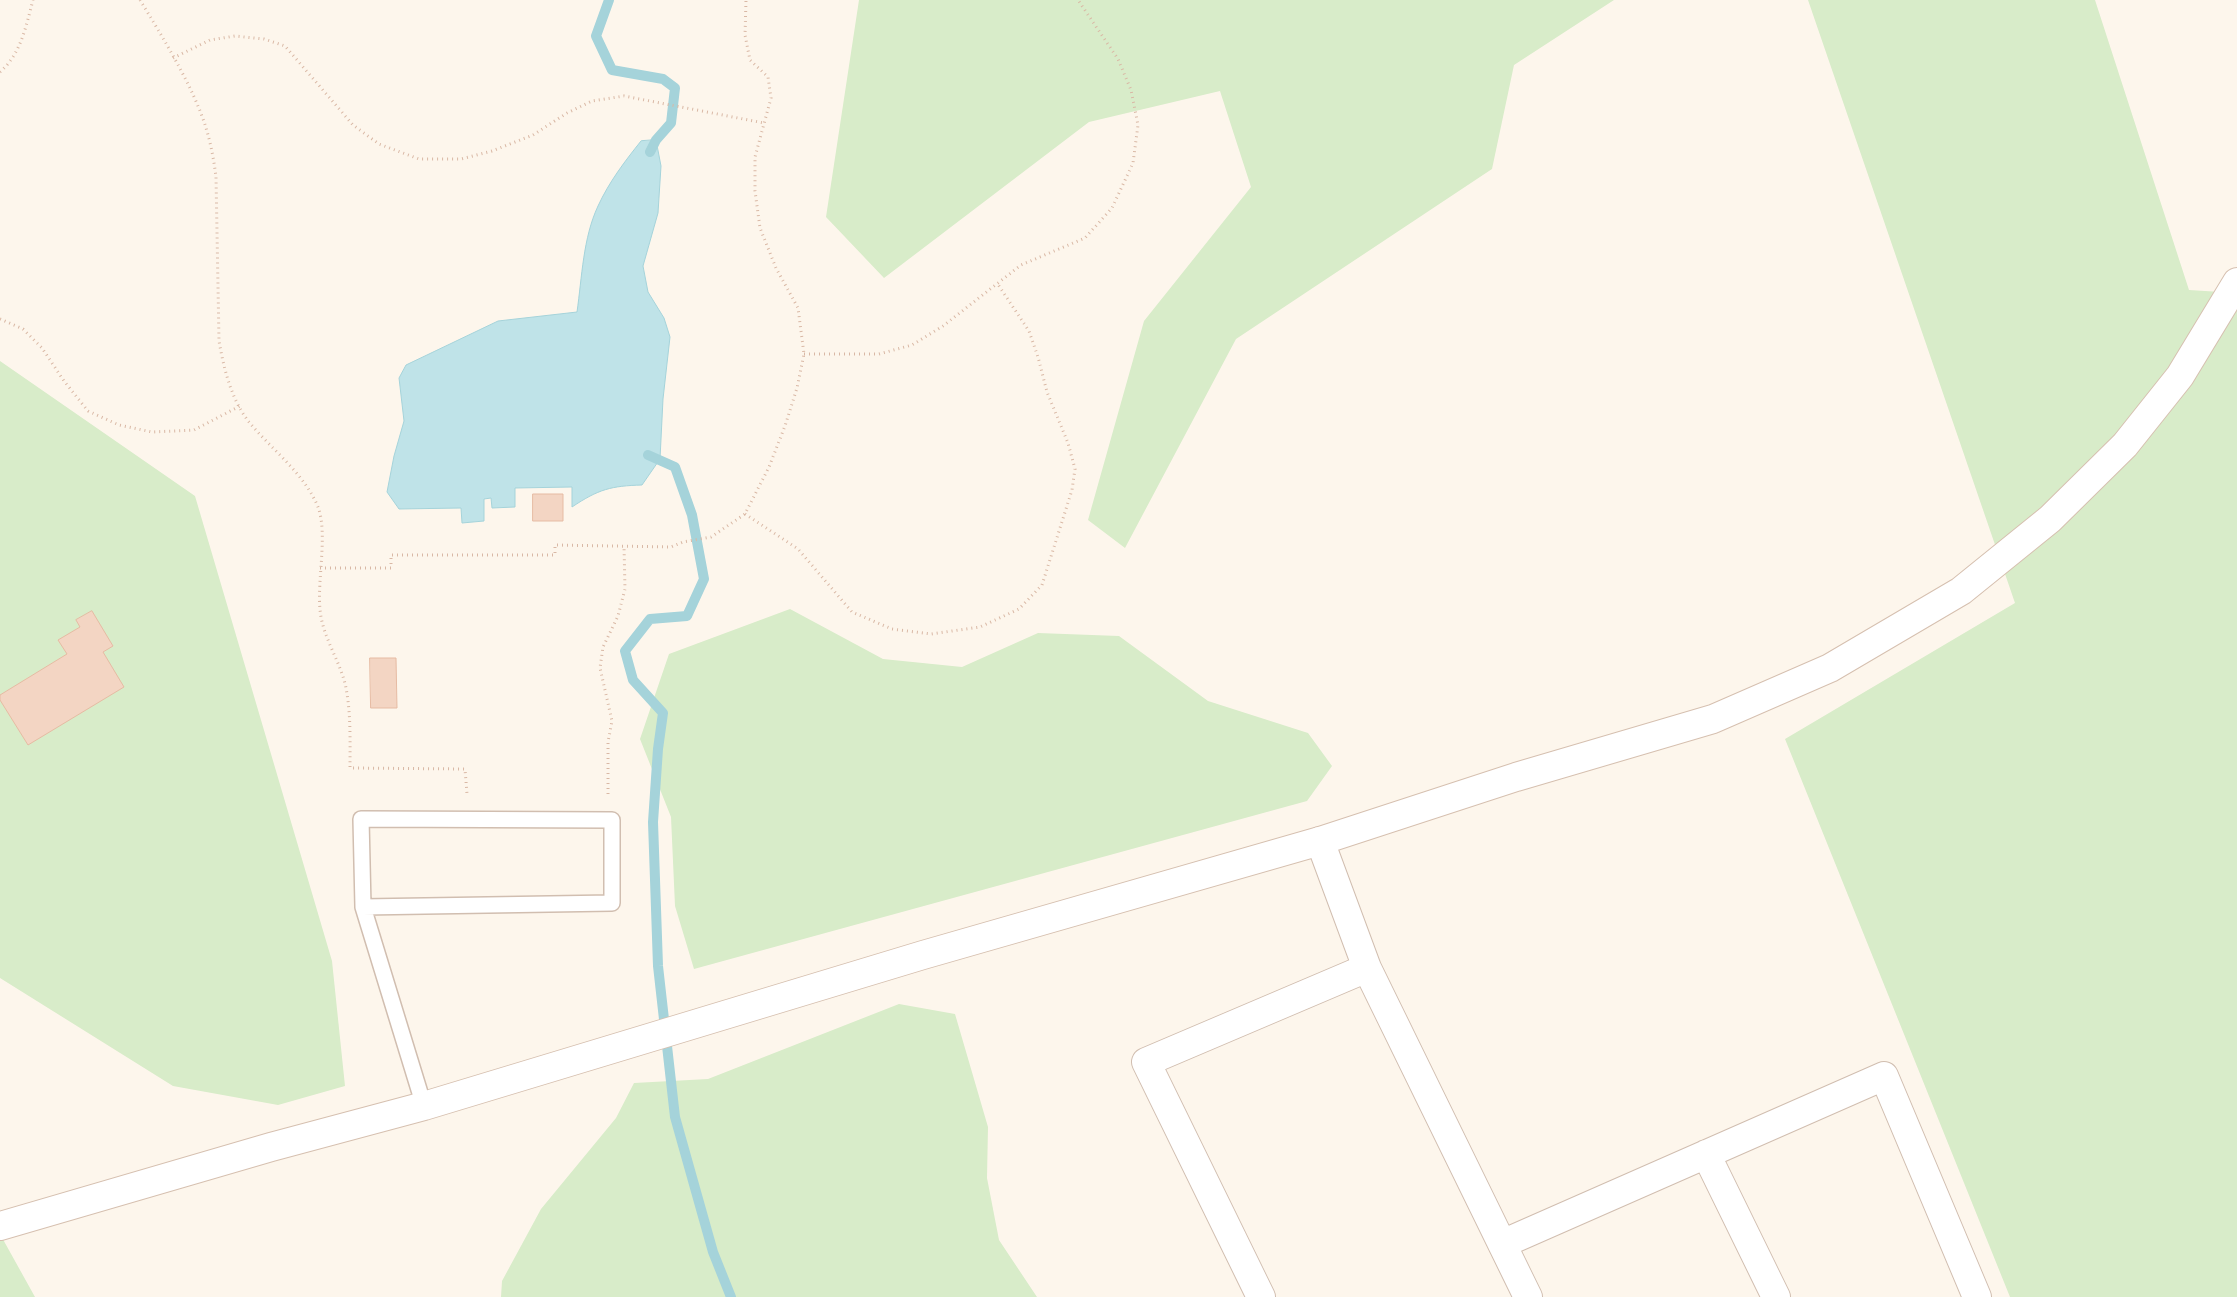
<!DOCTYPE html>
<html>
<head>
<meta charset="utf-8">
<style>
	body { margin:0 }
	canvas { display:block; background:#fdf6ec }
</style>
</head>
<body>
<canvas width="2237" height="1297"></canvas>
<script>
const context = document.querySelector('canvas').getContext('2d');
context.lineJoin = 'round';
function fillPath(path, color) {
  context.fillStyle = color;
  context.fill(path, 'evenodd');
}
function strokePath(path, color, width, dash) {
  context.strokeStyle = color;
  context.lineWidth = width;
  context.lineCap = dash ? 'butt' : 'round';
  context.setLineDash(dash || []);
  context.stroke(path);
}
fillPath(new Path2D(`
	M859,0h755l-100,65 -22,104 -256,170 -111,209 -37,-28 56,-199 107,-134 -31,-96 -131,31 -205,156 -58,-61z
	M1808,0h287l94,290 48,3v1004h-227l-225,-558 230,-136z
	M0,361l195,135 137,465 13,125 -67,19 -105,-19 -173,-108z
	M790,609l93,50 79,8 76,-34 81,3 89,65 100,32 24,33 -25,35 -613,168 -19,-63 -4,-89 -31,-78 29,-85z
	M899,1004l56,10 33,113 -1,51 12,62 38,57h-536l1,-16 39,-72 75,-91 18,-35 74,-4z
	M0,1234l35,63h-35z`), '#d8ecc9');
const water = new Path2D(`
	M656,140l5,26 -3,47 -15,53 5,26 16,26 6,19 -7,62 -3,60 -18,26c-31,1 -43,4 -70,22v-20l-57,1v19l-23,1 -1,-10 -7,1v22l-22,2 -1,-15 -62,1 -12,-17 7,-36 10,-35 -5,-43 7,-13 92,-44 79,-9c5,-35 6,-74 21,-106 11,-24 27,-45 43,-65z`);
fillPath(water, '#bfe3e8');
strokePath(water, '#a5d3da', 1);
strokePath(new Path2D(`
	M609,0l-13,36 16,34 51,9 12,9 -4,35 -15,17 -6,12
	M648,455l27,12 17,48 12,64 -17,37 -37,3 -25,32 8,29 30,33 -5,36 -5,73 5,144 17,151 38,135 18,45`), '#a5d3da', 10);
const building = new Path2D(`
	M533,494h30v27h-30z
	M92,611l21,35 -10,6 21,35 -96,58 -28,-45v-5l67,-41 -9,-14 22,-13 -4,-7z
	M370,658h26l1,50h-26z`);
fillPath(building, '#f3d5c3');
strokePath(building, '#e6bba3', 1);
const lane = new Path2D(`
	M363,907l249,-4v-83l-251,-1 2,88 61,199`);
const street = new Path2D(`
	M1320,841l47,127 161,329
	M1706,1154l70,143
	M1502,1244l382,-168 93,221
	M1261,1297l-115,-235 221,-94`);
const secondary = new Path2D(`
	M0,1226l271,-79 153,-41 499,-151 397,-114 196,-64 197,-58 117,-51 131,-77 89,-72 75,-74 55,-69 57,-94`);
strokePath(lane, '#d1beb0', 18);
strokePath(street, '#d1beb0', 30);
strokePath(secondary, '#d6c0b0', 30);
strokePath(new Path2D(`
	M140,0c22,36 54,88 66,128 5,16 8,33 10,49l3,164c5,28 12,58 30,81 23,28 55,51 69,85 10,26 -1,74 2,102 2,28 21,53 26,79 5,26 4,54 4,80l115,1 2,25
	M173,58l37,-18 25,-4 29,3 21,7 68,79 26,19 40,15h42l31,-8 41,-16 34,-22 25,-12 32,-5 140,27
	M0,72c21,-18 26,-46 33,-72
	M0,319l23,10 19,19 22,33 24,30 31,14 33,7 42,-2 46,-24
	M804,354h75l33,-9 31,-19 78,-61 64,-27 27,-30 21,-45 5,-38 -7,-35 -13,-31 -40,-59
	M745,514l53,35 54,63 40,17 39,5 49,-7 39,-18 23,-24 30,-95 3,-21 -7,-26 -21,-51 -9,-35 -9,-26 -32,-48
	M320,568h71v-13h164v-10l116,2 12,-5 28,-5 34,-23 24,-47 16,-41 12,-38 7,-34 -6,-46 -22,-40 -16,-40 -5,-37v-34l16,-59 -3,-21 -18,-17 -5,-25 1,-35
	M608,794v-52l4,-21 -12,-53 3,-21 15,-31 7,-27 -1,-43`), '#d9b8a5', 3, [1, 4]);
strokePath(lane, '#fff', 15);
strokePath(street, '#fff', 28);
strokePath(secondary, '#fff', 28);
</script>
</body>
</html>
